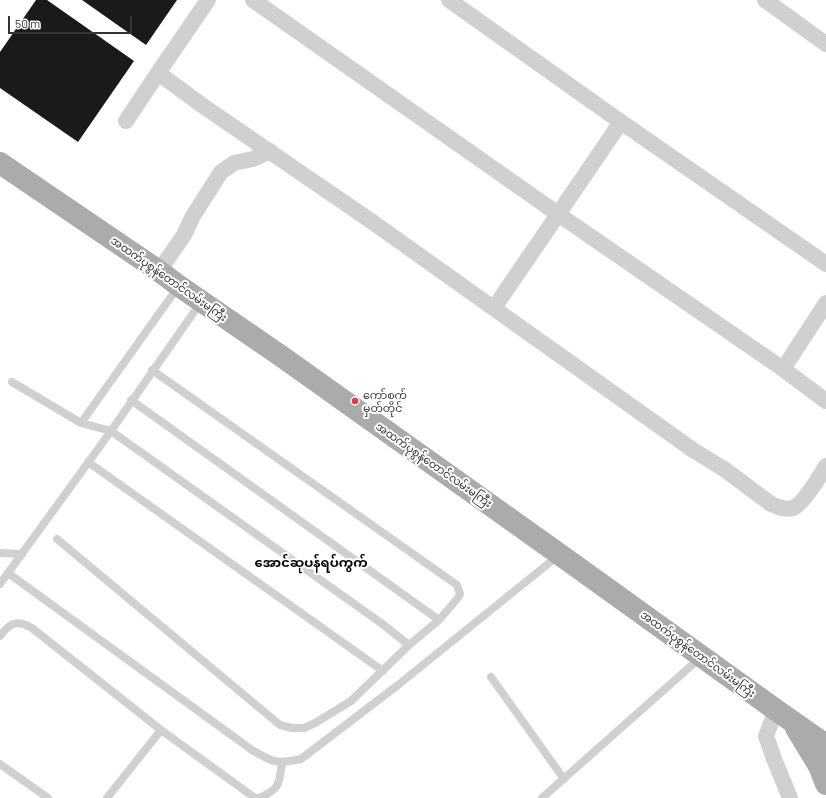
<!DOCTYPE html>
<html>
<head>
<meta charset="utf-8">
<style>
	body { margin:0 }
	#map { position:relative; width:826px; height:798px; overflow:hidden; background:#fff; font-family:Barlow,sans-serif }
	canvas { display:block }
	.scale { position:absolute; left:8px; top:16px; width:124px; height:18px; box-sizing:border-box; border:2px solid #333; border-top:0; padding-left:5px; font-size:12px; line-height:14px; white-space:nowrap; color:#333; -webkit-text-stroke:3px #fff; paint-order:stroke }
</style>
</head>
<body>
<div id="map">
<canvas width="826" height="798"></canvas>
<div class="scale">50 m</div>
</div>
<script>
const context = document.querySelector('canvas').getContext('2d');
context.lineJoin = 'round';
function fillPath(path, color) {
  context.fillStyle = color;
  context.fill(path, 'evenodd');
}
function strokePath(path, color, width, dash) {
  context.strokeStyle = color;
  context.lineWidth = width;
  context.lineCap = dash ? 'butt' : 'round';
  context.setLineDash(dash || []);
  context.stroke(path);
}
function label(font, color, halo, rows, align = 'center') {
  context.font = font + ' Barlow,"Noto Sans Myanmar",sans-serif';
  context.lineWidth = 4;
  context.setLineDash([]);
  context.textBaseline = 'middle';
  context.strokeStyle = halo;
  context.fillStyle = color;
  for (const [text, x, y, turn = 0] of rows) {
    context.save();
    context.translate(x, y);
    context.rotate((+turn || 0) * Math.PI / 180);
    context.textAlign = isNaN(turn) ? turn : align;
    if (halo) context.strokeText(text, 0, 0);
    context.fillText(text, 0, 0);
    context.restore();
  }
}
fillPath(new Path2D(`
	M36,0h11l87,61 -56,81 -78,-54v-36z
	M82,0h95l-31,45z`), '#1a1a1a');
strokePath(new Path2D(`
	M152,370l305,215 3,9 -3,5 -18,21
	M12,382l69,41 30,8 270,192 28,22 30,-25 -308,-220
	M81,423l97,-136
	M88,462l295,209
	M57,539l223,186 12,3h12l11,-5 36,-22 58,-56
	M0,553l22,1
	M8,573l244,177c22,13 24,14 49,9l97,-74 161,-130
	M0,584l111,-153 90,-129
	M0,636c10,-13 16,-17 32,-8l129,102 94,68
	M491,677l73,102
	M0,764l48,34
	M107,798l54,-68
	M259,798c21,-9 20,-14 23,-35
	M542,798l159,-141`), '#d0d0d0', 8);
strokePath(new Path2D(`
	M253,0l305,214 225,155 43,32
	M449,0l172,122 205,142
	M765,0l61,44
	M158,73l48,35 165,113 322,229 31,19 47,35c7,3 14,6 22,4 10,-4 27,-32 33,-42
	M126,121l32,-48 50,-73
	M159,271l25,-36 9,-19 28,-44 13,-9 19,-4 17,-8
	M494,308l127,-186
	M783,369l43,-66
	M776,710l-10,26 8,23 16,39`), '#d0d0d0', 16);
strokePath(new Path2D(`
	M0,163l159,108 20,15 102,70 278,198 217,156 50,35
	M796,728l23,38 7,18`), '#ababab', 22);
for (const [x, y, r, color] of [
	[355,401,4,"#e63946"]
]) {
  const dot = new Path2D();
  dot.arc(x, y, r, 0, 2 * Math.PI);
  context.fillStyle = color;
  context.fill(dot);
  strokePath(dot, '#fff', 1.5);
}
label('11px', '#333', '#fff', [
	["အထက်ပုစွန်တောင်လမ်းမကြီး",169,279,35],
	["အထက်ပုစွန်တောင်လမ်းမကြီး",434,465,35],
	["အထက်ပုစွန်တောင်လမ်းမကြီး",698,654,36]
]);
label('11px', '#333', '#fff', [
	["ကော်စက်",363,395],
	["မှတ်တိုင်",363,408]
], 'left');
label('bold 13px', '#000', '#fff', [
	["အောင်ဆုပန်ရပ်ကွက်",311,563]
]);
</script>
</body>
</html>
